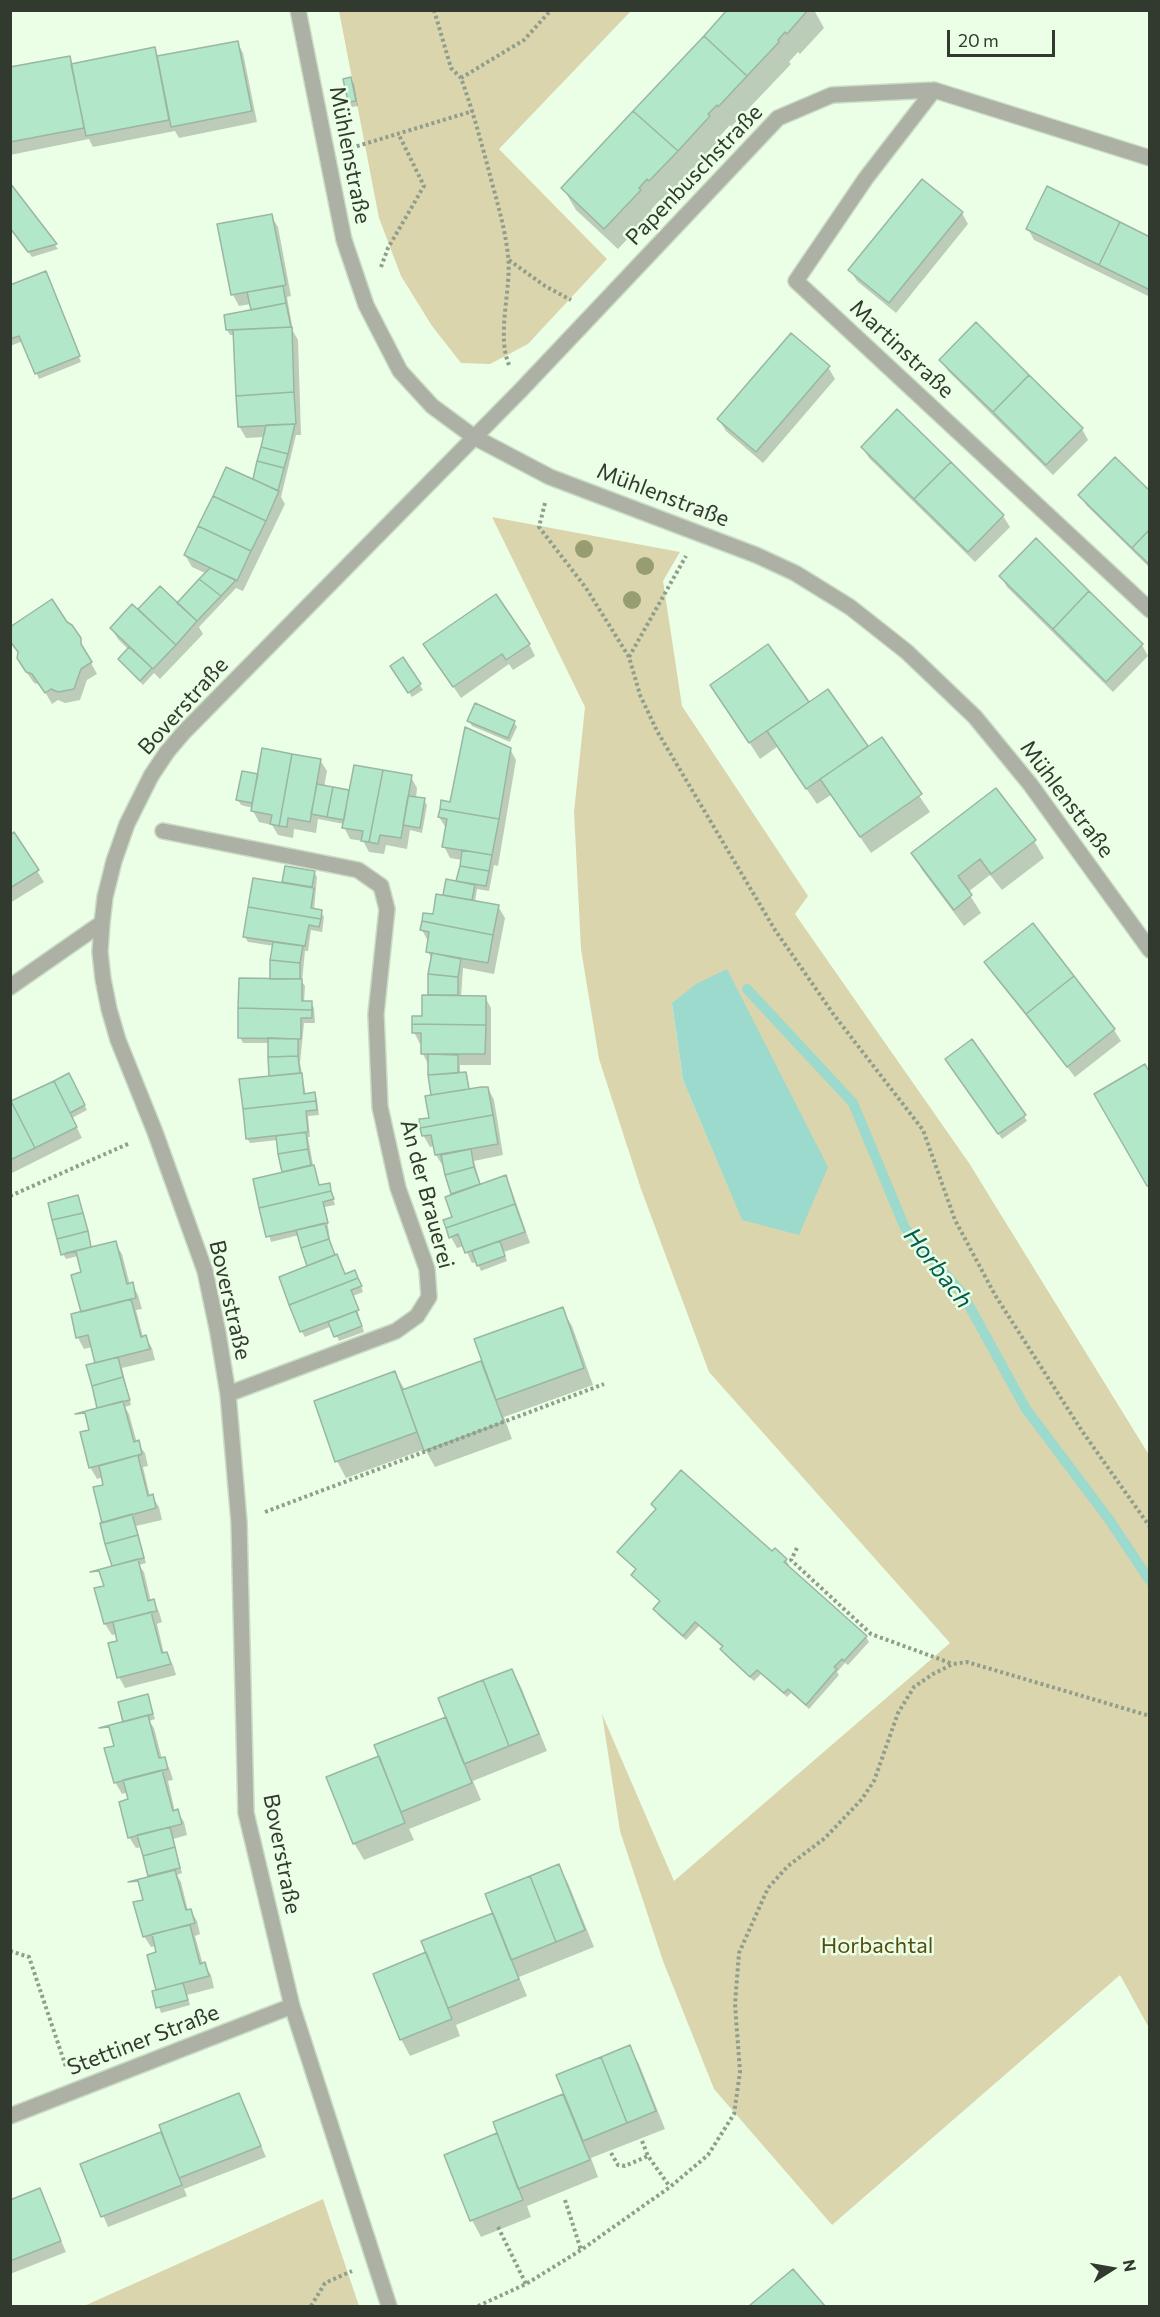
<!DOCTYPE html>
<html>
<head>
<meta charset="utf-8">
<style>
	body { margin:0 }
	#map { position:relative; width:1160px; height:2317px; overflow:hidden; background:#ebffe6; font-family:Commissioner,sans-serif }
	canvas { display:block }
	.frame { position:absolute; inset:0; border:12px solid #323a30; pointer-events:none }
	.north { position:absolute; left:1082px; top:2239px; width:60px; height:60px; -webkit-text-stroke:4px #ebffe6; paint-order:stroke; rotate:79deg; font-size:16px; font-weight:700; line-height:24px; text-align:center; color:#323a30 }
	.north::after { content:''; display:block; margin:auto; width:21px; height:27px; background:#323a30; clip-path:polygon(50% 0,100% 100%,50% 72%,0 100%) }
	.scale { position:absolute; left:947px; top:30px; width:108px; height:27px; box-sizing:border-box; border:3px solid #323a30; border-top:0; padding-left:8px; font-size:18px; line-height:21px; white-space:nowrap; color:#323a30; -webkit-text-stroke:4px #ebffe6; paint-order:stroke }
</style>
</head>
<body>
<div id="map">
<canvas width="1160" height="2317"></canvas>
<div class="frame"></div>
<div class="north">N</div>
<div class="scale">20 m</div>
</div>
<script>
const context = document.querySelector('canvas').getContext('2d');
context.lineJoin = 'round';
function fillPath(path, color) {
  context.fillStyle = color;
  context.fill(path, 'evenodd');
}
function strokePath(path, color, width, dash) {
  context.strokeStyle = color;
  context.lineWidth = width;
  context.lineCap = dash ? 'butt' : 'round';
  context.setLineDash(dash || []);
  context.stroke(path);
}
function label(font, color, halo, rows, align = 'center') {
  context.font = font + ' Commissioner,sans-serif';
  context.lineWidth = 5;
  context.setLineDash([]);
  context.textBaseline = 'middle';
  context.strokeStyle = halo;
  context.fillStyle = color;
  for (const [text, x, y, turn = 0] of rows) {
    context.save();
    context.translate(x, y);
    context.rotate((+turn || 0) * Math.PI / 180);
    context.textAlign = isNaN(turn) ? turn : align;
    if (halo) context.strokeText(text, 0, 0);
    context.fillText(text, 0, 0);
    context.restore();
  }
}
fillPath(new Path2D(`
	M339,11h292l-132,138 108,110 -79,85 -38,20 -29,-1 -29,-37 -31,-50 -22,-58z
	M492,517l188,35 -17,29 19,125 126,190 -13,18 174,249 180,292v573l-29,-53 -288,250 -118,-136 -51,-128 -43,-130 -18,-117 72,167 276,-238 -241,-271 -68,-183 -42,-130 -18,-110 -7,-137 11,-105zM672,1003l70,216 -59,-139z
	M323,2199l36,107h-275z`), '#dbd5ae');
fillPath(new Path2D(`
	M727,969l101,198 -29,68 -57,-15 -59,-140 -11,-77 24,-19z`), '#9bdacc');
fillPath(new Path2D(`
	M729,10h85l10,18 -24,26 -2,-2 -9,10 2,2 -60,63 -1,-2 -10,11 1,2 -59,64 -2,-2 -9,10 1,3 -34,36 -42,-39 -13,-22z
	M237,42l6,11 14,69 -78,16 -4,-7 -82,16 -4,-8 -79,16v-86l59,-11 4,7 81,-16 5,8z
	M351,79l3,5 4,22 -6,1 -3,-6z
	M10,186l45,59 3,4 -26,8 -22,-30z
	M962,213l6,11 -72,89 -39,-32 -7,-11z
	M271,216l7,11 13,69 -4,1 6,34 5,9 3,95h-5l-15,62 4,7 -42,87 -7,-3 -37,39 4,7 -43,45 -6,-6 -11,12 -23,-25 9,-10 -11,-11 -7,-11 27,-17 22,-23 17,17 30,-31 -15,-7 -7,-12 72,-72 -2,-4 10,-42 -19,1 -7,-12 -4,-91h-5l-3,-5 25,-19 -1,-7 -12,2 -6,-11z
	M1028,229l122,9v59l-116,-57z
	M48,278l33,84 -42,17 -16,-38 -13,5v-59z
	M941,360l141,69 6,11 -35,35 -105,-104z
	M828,367l7,12 -72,84 -37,-32 -7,-11z
	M897,411l106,105 7,11 -35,35 -106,-104 -7,-11z
	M1150,494v74l-63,-62 -7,-11z
	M1001,576l141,69 6,11 -35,36 -106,-105z
	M66,624l5,2 26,48 -10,6 -7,20 -15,3 -7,-3 -6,4 -11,-19 -7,-2 -9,-13z
	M529,644l6,12 -22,14 -4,-6 -48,34 -29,-43z
	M768,646l40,58 20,-13 39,57 14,-9 49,73 -59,41 -40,-58 -14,9 -40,-57 -17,12 -48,-74z
	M403,659l20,31 -11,7 -17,-26z
	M469,720l45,2 3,5 -7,15 -38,-16z
	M510,749l6,11 -18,106 -4,-1 -5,26 -12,-2 -2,13 23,4 7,12 -11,56 -31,-6 -2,29h24l6,11v57h-31v9h5l5,17 18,-3 6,12 9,55 -29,6 7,25 24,-9 6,11 19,55 -26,9 3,9 -26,10 -4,-9 -5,1 -8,-17 -7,2 -6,-11 3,-19v-23l-9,-29h-2l-7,-11 -1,-9 -5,1 -7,-12 7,-16 3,-22 -4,-31 -6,-12v-10h-3l-6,-12 9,-15 8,-21 2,-35 -5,-9v-11l-6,-11 12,-14 12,-19 -2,-3 14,-11 4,-23 -12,-2 -6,-12 2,-18 -7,-11z
	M320,760l7,11 -3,16 18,32 69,-42 6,11 -1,10 8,2 3,5 -5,28 -12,-3 -3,19 -21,-4 -2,9 -15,-2 -6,-11 -13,-2 -6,-12v-3l-26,-5 -2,14 -22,-4 -1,9 -15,-3 -6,-10 -13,-3 -6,-11v-3l-12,-3 -3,-5 19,-25z
	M14,834l30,48 -34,21v-67z
	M1034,841l10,17 -42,32 -12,-15 -22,17 13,21 -17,13 -42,-56 -9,-17z
	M287,867l27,5 3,5 -3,33 7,2 3,5 -2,15 -11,-2 -3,21h-3l-3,31 3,4 -1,17h7l3,5 1,15h-11l-4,40 6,32 8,-1 3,5 2,16 -11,1 2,21h-2l5,28 7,22 9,-3 6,21 -10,2 6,39 14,30 13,1 5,15 -10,4 11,36 -25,9 -7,-15 -27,11 -3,-5 -21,-54 28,-11 -10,-32 -28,7 -17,-62 30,-7 -6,-33 -28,3 -3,-5 24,-61 -1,-34h-27l-3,-6 31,-57 3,-34 -26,-4 -3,-5 39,-53z
	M1032,925l82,105 7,11 -46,36 -83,-104 -6,-11z
	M950,1065l74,51 3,5 -25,18z
	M69,1075l18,35 -15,8 10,20 -72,36v-69l4,-2 -1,-2z
	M77,1196l15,52 23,-5 7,11 8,31 2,-1 6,11 4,14 -6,1 7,27h2l7,11 3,12 -33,8 9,37 -6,2 4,7 8,29 8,10 3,13 -5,1 7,30 2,-1 7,11 3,13 -26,6 10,37 -7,2 5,7 7,30 2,-1 6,11 3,10 -5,2 7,30h2l7,11 3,10 -51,13 -6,-11v-35l-2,-8 -5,1 -7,-11 -9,-35 9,-2 8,-20 -11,-43 3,-38 -2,-9 -6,2 -7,-12 9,-58 -2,-45 -5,-17 -8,2 -6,-11 -6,-23 10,-2 1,-40 -5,-17 -12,3 -3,-5z
	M562,1309l10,17 21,59 -89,32 8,22 -77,28 -10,-18 -79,29 -9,-17 58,-88 10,17 78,-28z
	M653,1504l133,56 3,5 -2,2 79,70 3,5 -21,23 -3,-2 -8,9 2,3 -30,34 -18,-16 -4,4 -26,-23 -7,7 -29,-26 -3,-5 1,-2 -24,-22 -13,14 -28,-25 -3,-6 6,-7 -25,-22 -3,-5 4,-4 -18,-18 37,-43z
	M512,1670l9,17 26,64 -74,30 8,19 -72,29 5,11 -50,20 -10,-17 27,-86 67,-39z
	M147,1695l8,24 -6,2 5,7 8,31h2l6,11 3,10 -5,1 7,31 2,-1 7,11 3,13 -14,4 9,34 -5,2 4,7 7,29 2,-1 7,11 3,13 -5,2 8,29 1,-1 7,11 3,13 -27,7 3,10 -29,8 -7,-21 4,-1v-38l-2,-7 -5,1 -7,-11v-35l6,-23 -8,-31 -6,1 -7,-11 1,-37 -2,-8 -6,2 -7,-12 1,-35 9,-24z
	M558,1866l10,17 26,64 -75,30 8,19 -71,29 4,11 -50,20 -9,-17 27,-86 66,-39z
	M629,2047l10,17 26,65 -74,29 7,19 -71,29 4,11 -50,20 -9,-17 -26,-65 52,-21 -4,-11 71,-28z
	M239,2095l27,62 -82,32 3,7 -79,31 -26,-62 81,-32z
	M39,2190l27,62 -56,22v-73z
	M793,2271l30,35h-71z`), '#0003');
strokePath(new Path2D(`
	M747,989l106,114 52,125 57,65 64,116 82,109 42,63`), '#9bdacc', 10);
const building = new Path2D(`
	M727,10h81l-21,24 -2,-2 -7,8 1,2 -32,34 -43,-40z
	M704,36l43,40 -29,31 -1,-2 -9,9 2,2 -32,35 -45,-40z
	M238,41l14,70 -81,16 -14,-71z
	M155,47l14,73 -83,16 -15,-72z
	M70,56l14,72 -74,14v-75z
	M351,77l5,24 -8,1 -5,-23z
	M633,111l45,40 -29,30 -2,-2 -8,9 2,2 -37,39 -43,-41z
	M922,179l41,33 -74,91 -41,-33z
	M10,183l47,61 -29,8 -18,-24z
	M1047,186l73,36 -21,43 -73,-36z
	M272,214l14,71 -55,10 -14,-71z
	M1120,222l30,15v53l-51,-25z
	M46,271l34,85 -45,18 -16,-38 -9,3v-54z
	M283,286l3,17 -35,7 -4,-18z
	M286,303l5,24 -65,3 -2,-15z
	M976,322l53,53 -36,37 -54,-52z
	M292,327l2,65 -58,4 -3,-66z
	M791,333l39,33 -74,86 -39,-33z
	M1029,375l54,53 -37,37 -53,-53z
	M294,392l2,32 -58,3 -2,-31z
	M897,409l54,53 -37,37 -53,-52z
	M295,424l-7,30 -27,-7 5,-22z
	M261,447l27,7 -4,14 -27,-7z
	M1115,457l35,34v38l-18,19 -54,-53z
	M257,461l27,7 -6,23 -25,-12z
	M951,462l53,53 -36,37 -54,-53z
	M226,467l53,24 -13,30 -53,-25z
	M213,496l53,25 -15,30 -53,-25z
	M198,526l53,25 -14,30 -53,-26z
	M1150,529v36l-18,-17z
	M1036,538l53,53 -36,38 -54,-53z
	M210,568l26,12 -15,16 -22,-17z
	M199,579l22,17 -24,25 -20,-18z
	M160,586l37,35 -21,24 -38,-36z
	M1089,591l54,53 -37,38 -53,-53z
	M496,594l34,50 -24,16 -4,-6 -49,33 -30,-43z
	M52,599l15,23 5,3 9,13v6l11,18 -11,7 -7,20 -16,3 -7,-3 -6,4 -13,-19 -6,-2 -9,-14 1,-6 -8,-11v-14z
	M132,604l44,41 -23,24 -43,-41z
	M768,644l41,58 -60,41 -39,-58z
	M129,647l23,21 -12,13 -22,-22z
	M403,657l18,27 -13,9 -18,-27z
	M828,689l40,57 -62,43 -39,-58z
	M475,703l40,18 -7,17 -41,-17z
	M465,727l46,21 -12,71 -59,-10 1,-9 9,2z
	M882,737l40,57 -62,43 -40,-58z
	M262,748l30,6 -13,72 -9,-2 2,-9 -21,-4z
	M292,754l29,5 -11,63 -22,-4 -1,9 -8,-1z
	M354,765l29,5 -14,72 -8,-1 2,-10 -21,-3z
	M383,770l29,5 -11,63 -21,-3 -2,9 -9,-2z
	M242,771l16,3 -6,29 -16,-3z
	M317,784l16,3 -6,30 -16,-3z
	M333,787l16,3 -5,30 -17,-3z
	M996,788l40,52 -45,34 -11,-15 -22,17 14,19 -18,15 -43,-57z
	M408,796l17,2 -5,30 -17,-3z
	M440,809l59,10 -7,36 -50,-8 5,-28 -9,-2z
	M14,832l25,38 -29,18v-53z
	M462,850l30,5 -3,16 -29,-5z
	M285,866l30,5 -3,16 -30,-5z
	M460,866l29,5 -3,15 -30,-5z
	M253,878l61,10 -3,20 11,2 -1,9 -73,-12z
	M446,879l29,6 -3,15 -29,-5z
	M436,894l63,11 -6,30 -71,-14 1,-8 10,1z
	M248,907l73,12 -2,8 -10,-2 -4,21 -62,-9z
	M422,921l71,14 -5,28 -62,-11 3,-20 -9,-2z
	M1033,923l41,53 -48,38 -42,-52z
	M273,942l30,4 -3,17 -30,-3z
	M432,953l29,6 -3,18 -30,-3z
	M270,960l30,3v16h-30z
	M428,974l30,3v18h-30z
	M1074,976l41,53 -48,38 -41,-53z
	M239,978l63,1v22h10v9l-74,-2z
	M422,995l64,1v29l-74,-1v-8h10z
	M238,1008l74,2v8h-11v21l-63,-1z
	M412,1024l74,1 -1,29h-64v-21h-9z
	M268,1038l30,1v17l-30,1z
	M972,1039l54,76 -28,19 -53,-75z
	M428,1054l30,1v18l-30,2z
	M298,1056l2,17 -31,3 -1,-19z
	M1145,1064l5,9v112l-3,1 -53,-92z
	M466,1072l3,17 -38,6 -3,-20z
	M69,1073l16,32 -15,8 -16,-32z
	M302,1073l2,21 11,-2 1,9 -73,8 -4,-30z
	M54,1081l23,46 -42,21 -24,-47z
	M481,1087h7l5,28 -73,13 -1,-9 10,-1 -4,-22z
	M316,1101l1,9 -11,1 2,21 -62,7 -3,-30z
	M12,1103l23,45 -25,12v-56z
	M493,1115l5,29 -63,11 -4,-20 -9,1 -2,-8z
	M306,1132l2,17 -30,5 -2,-18z
	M308,1149l3,16 -29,7 -4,-18z
	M471,1149l3,18 -29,8 -4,-20z
	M314,1165l5,20 11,-2 1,8 -72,17 -6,-29z
	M474,1167l6,17 -29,10 -6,-19z
	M506,1175l9,29 -69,24 -3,-8 9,-3 -7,-20z
	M331,1191l3,8 -11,3 5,21 -62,14 -7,-29z
	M78,1195l5,18 -31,7 -4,-17z
	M515,1204l10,28 -60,21 -7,-19 -9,4 -3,-10z
	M83,1213l5,18 -31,8 -5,-19z
	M325,1223l4,16 -28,9 -5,-18z
	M88,1231l3,16 -30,8 -4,-16z
	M329,1239l6,16 -28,11 -6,-18z
	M116,1241l11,43 6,-2 3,16 -55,14 -10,-37 10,-3 -5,-20 -10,1z
	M500,1241l5,15 -28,10 -5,-15z
	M337,1254l8,20 10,-4 3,8 -69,27 -10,-28z
	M358,1278l4,8 -11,4 8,20 -59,22 -11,-27z
	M131,1299l10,38 5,-2 4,14 -55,14 -7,-28 -12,3 -5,-24z
	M563,1307l21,61 -88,32 -22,-61z
	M356,1311l6,15 -28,11 -6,-15z
	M118,1357l5,20 -31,9 -6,-21z
	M481,1361l23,61 -80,29 -22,-61z
	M395,1371l22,61 -82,30 -21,-61z
	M123,1377l7,23 -33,8 -5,-22z
	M123,1401l11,41 5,-2 3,14 -53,14 -9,-36 9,-2 -4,-17 -10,1z
	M142,1454l-4,2 10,40 5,-2 3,14 -54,15 -9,-36 10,-2 -4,-19z
	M681,1470l91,81 3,-3 12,11 -3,3 83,74 -23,25 -2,-2 -8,8 3,2 -31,36 -18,-16 -4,4 -27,-23 -7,7 -30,-28 3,-3 -28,-24 -12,14 -30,-27 7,-8 -29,-26 5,-6 -19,-17 39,-43 -5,-5z
	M132,1514l6,21 -33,9 -5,-21z
	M138,1535l6,23 -32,8 -7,-22z
	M138,1559l10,42 6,-2 3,12 -53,13 -10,-36 10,-2 -5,-15 -9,1z
	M151,1612l11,41 5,-1 4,12 -54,14 -9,-35 9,-2 -4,-19z
	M512,1669l27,65 -30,12 -26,-66z
	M483,1680l26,66 -45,18 -26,-66z
	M148,1694l5,20 -30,8 -5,-20z
	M148,1715l11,43 6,-1 3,12 -54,14 -10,-35 10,-2 -5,-19 -10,1z
	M446,1717l26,66 -71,29 -27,-67z
	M379,1756l26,67 -52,21 -27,-67z
	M162,1770l11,41 5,-2 4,15 -54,14 -9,-36 9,-3 -5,-19z
	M170,1827l5,20 -32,9 -6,-21z
	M175,1847l5,21 -32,8 -5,-20z
	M559,1864l26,66 -29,12 -26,-66z
	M175,1870l11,40 5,-1 4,14 -52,14 -10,-35 10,-2 -5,-19 -10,1z
	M530,1876l26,66 -45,18 -26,-66z
	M493,1913l26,66 -71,29 -27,-67z
	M190,1925l10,39 5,-2 4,14 -53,14 -9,-35 9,-3 -4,-18z
	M426,1952l26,67 -52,21 -27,-66z
	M183,1983l5,17 -32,8 -4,-17z
	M630,2045l26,66 -29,12 -26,-66z
	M601,2057l26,66 -44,18 -27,-66z
	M239,2093l22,53 -82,32 -20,-53z
	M563,2094l27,66 -72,29 -25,-67z
	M161,2132l21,53 -81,32 -21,-53z
	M497,2133l26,67 -53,21 -26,-66z
	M40,2188l21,53 -51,20v-61z
	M793,2269l32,37h-76z`);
fillPath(building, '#b3e7c9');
strokePath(building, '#9ab6a5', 1.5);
const minor = new Path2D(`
	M934,90l-68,88 -70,103 354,329
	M163,831l195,39 23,16 6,23 -11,105 4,93 18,81 29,81 2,28 -12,19 -21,15 -168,63
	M10,987l92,-64
	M10,2116l282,-110
	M389,2306l-97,-300 -46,-193 -7,-291 -11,-128 -10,-61 -13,-62 -50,-139 -37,-92 -9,-31 -6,-30 -3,-27 2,-29 3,-26 9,-36 13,-37 24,-48 16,-24 17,-20 337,-342 257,-272 54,-23 102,-5 216,68`);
const tertiary = new Path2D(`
	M298,10l46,230 22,65 34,66 32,35 42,31 76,40 206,78 39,18 55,34 57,45 68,65 55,67 120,166`);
strokePath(minor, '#cadcc5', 18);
strokePath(tertiary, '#cadcc5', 18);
strokePath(new Path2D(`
	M434,10l17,58 10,10
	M351,148l122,-37
	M509,260l36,26 26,14
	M381,267l7,-19 36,-62 -25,-51
	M509,365c-13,-31 3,-76 -1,-110 -3,-26 -10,-50 -17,-76 -9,-34 -18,-68 -30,-101l63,-38 27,-30
	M545,503l-6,24 47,61 43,69 11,38 17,36 118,199 59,85 89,115 32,90 40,75 87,136 68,96
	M629,657l57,-101
	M10,1196l120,-53
	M265,1512l339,-128
	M797,1548l-6,12 80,74 82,30
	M10,1951l19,6 37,110
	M642,2141l6,15 22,31
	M611,2153l7,12 7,1 23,-10
	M565,2200l16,50
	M498,2227l28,57
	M311,2306l14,-23 27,-12
	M478,2306l48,-22 55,-34 89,-63 38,-32 26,-41 6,-42 -5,-68 4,-51 29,-65 20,-22 37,-28 37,-39 12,-18 24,-68 16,-26 19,-13 20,-10 14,-2 183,54`), '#909e8c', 4, [3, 3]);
strokePath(minor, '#adb1a5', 15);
strokePath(tertiary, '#adb1a5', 15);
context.fillStyle = '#989d70';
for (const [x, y] of [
	[584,549],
	[645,566],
	[632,600]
]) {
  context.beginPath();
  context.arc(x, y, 9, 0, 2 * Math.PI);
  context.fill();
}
label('22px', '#323a30', '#ebffe6', [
	["Mühlenstraße",350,155,79],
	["Papenbuschstraße",694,175,-46],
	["Martinstraße",902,349,43],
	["Mühlenstraße",663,495,21],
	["Boverstraße",183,706,-48],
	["Mühlenstraße",1067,799,53],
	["An der Brauerei",427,1194,75],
	["Boverstraße",230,1300,77],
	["Boverstraße",282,1854,79],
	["Stettiner Straße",143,2040,-21]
]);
label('22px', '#544c0f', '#ebffe6', [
	["Horbachtal",877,1946]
]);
label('italic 24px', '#025e51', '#ebffe6', [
	["Horbach",938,1268,52]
]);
</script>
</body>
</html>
